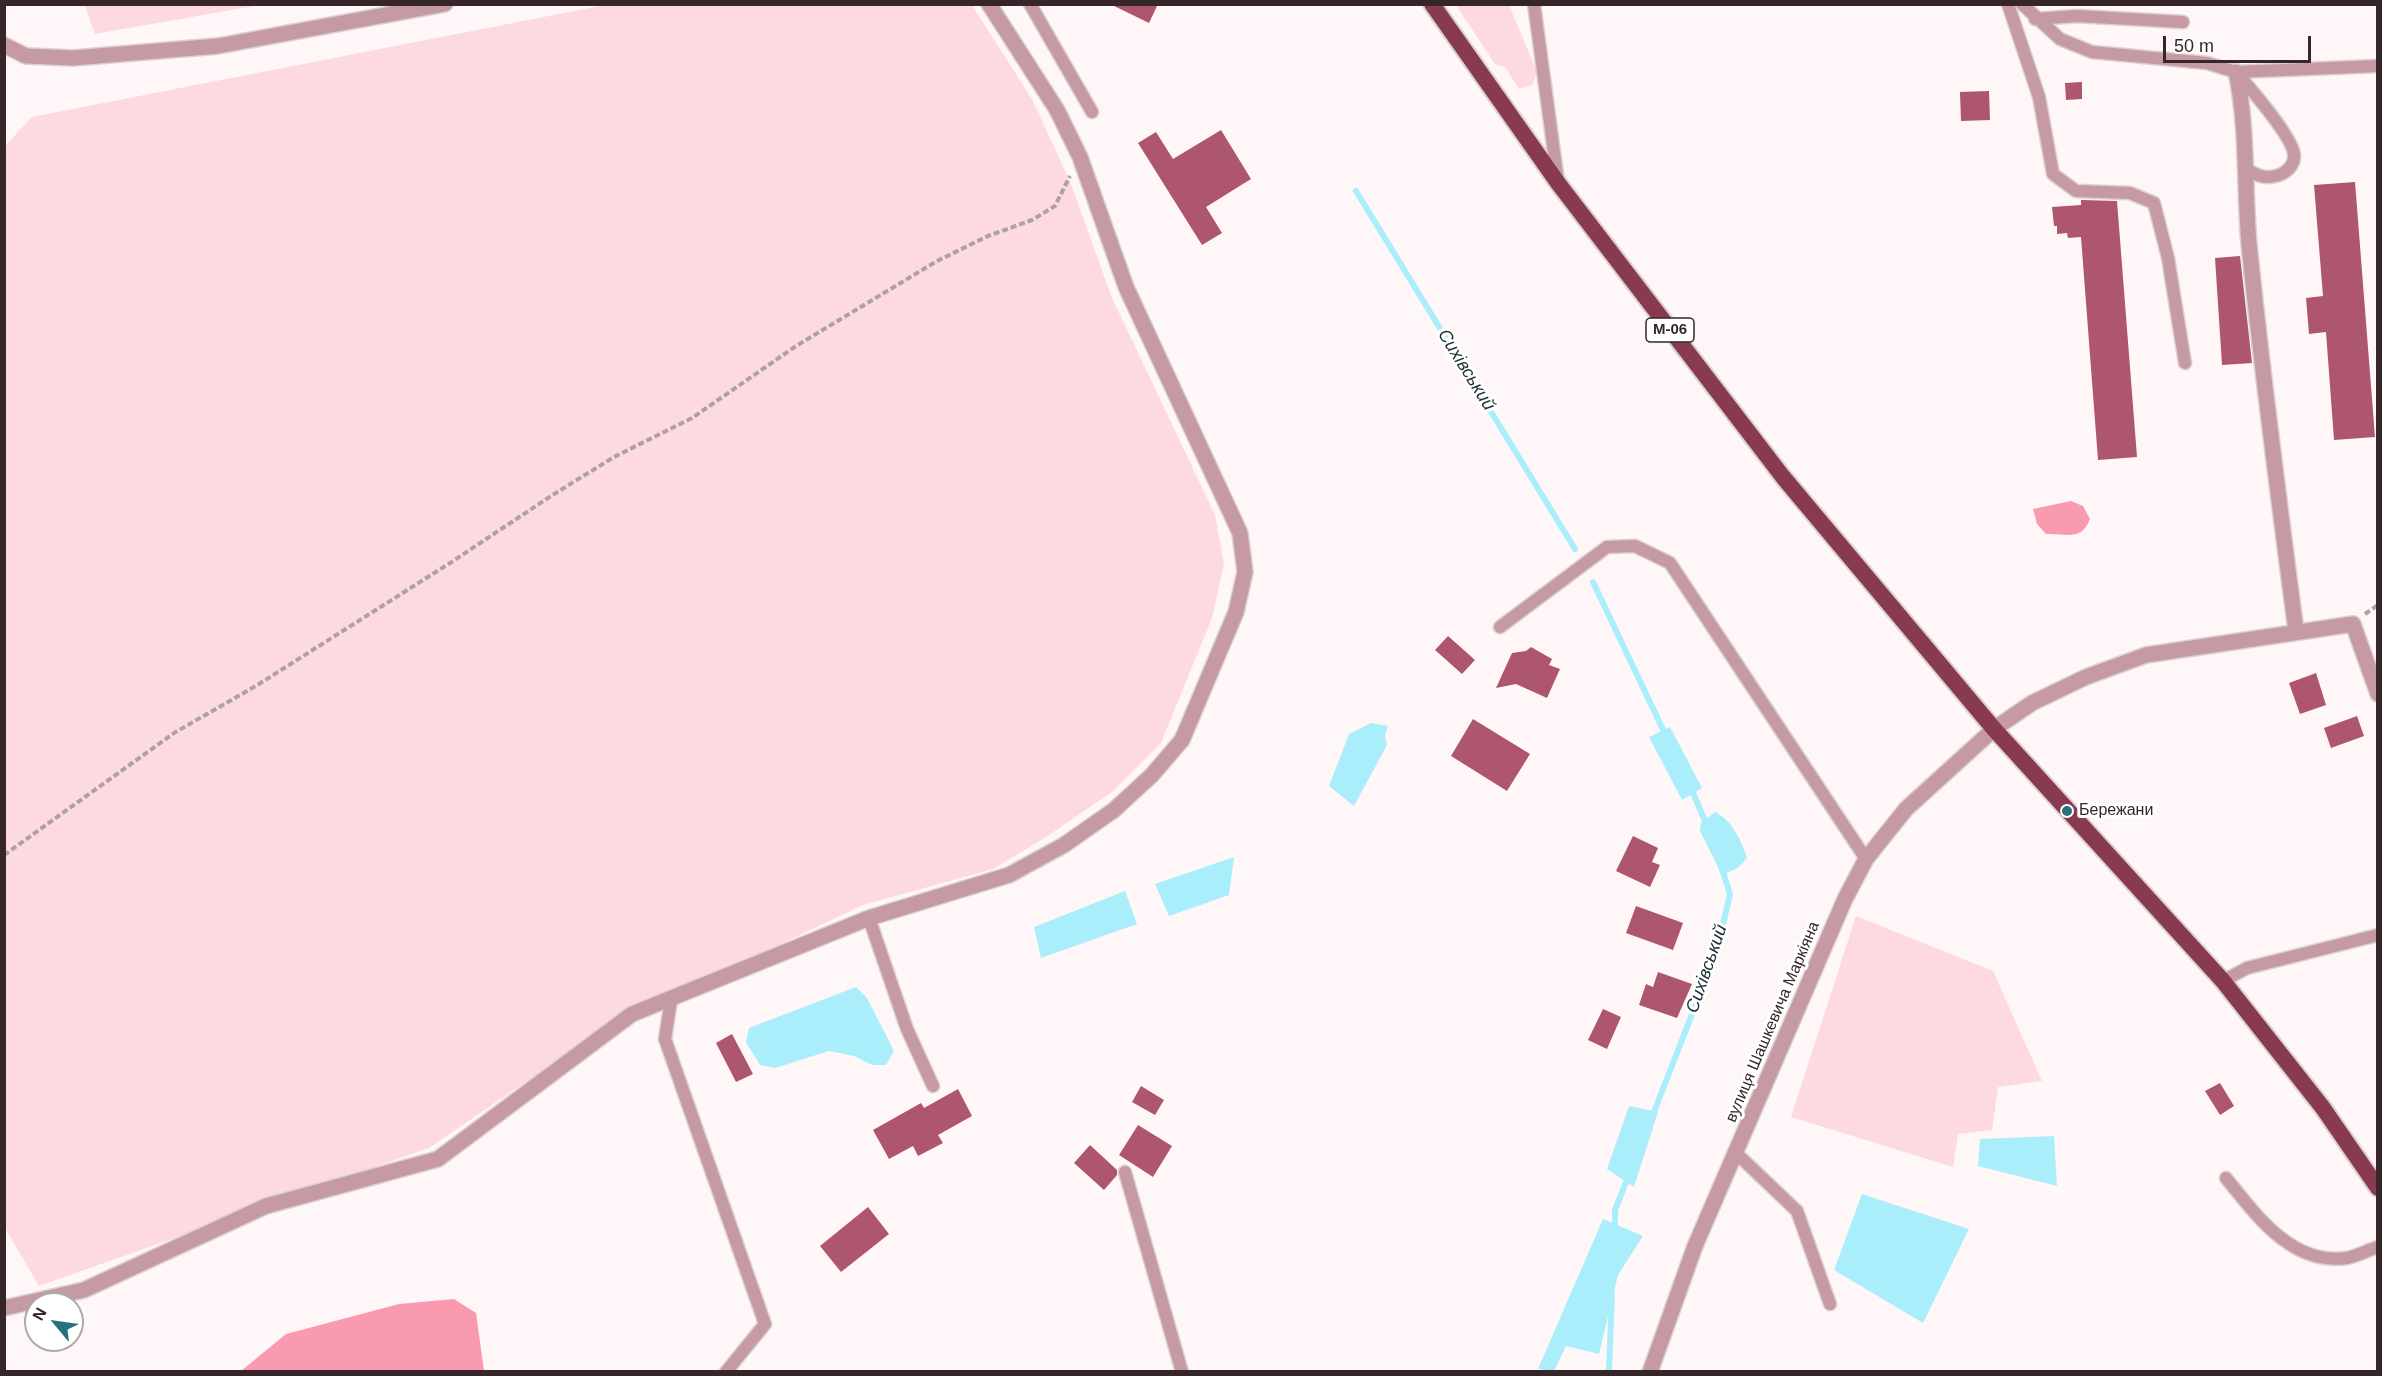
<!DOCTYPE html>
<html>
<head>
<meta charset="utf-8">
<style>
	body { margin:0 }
	#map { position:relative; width:2382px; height:1376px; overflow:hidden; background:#fff6f8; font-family:Arial,sans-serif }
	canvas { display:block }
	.frame { position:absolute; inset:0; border:6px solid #36262a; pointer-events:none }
	.north { position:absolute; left:24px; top:1292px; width:60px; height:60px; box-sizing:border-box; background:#fff; border:2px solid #afa8aa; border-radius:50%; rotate:299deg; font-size:16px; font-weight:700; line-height:24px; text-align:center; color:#36262a }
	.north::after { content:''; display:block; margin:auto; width:21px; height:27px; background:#29707d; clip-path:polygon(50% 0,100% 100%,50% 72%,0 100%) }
	.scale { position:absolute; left:2163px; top:36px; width:148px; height:27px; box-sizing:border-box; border:3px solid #36262a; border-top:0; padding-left:8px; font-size:18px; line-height:21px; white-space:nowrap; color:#36262a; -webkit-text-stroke:4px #fff; paint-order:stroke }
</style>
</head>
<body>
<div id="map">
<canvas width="2382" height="1376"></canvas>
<div class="frame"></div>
<div class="north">N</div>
<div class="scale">50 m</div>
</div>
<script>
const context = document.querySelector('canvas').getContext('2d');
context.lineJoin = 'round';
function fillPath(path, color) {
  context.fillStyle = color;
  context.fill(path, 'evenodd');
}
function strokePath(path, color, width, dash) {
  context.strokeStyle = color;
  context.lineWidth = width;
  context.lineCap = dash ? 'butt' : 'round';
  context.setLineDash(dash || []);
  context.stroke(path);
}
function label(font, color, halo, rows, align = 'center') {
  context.font = font + ' Arial,sans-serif';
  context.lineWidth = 6;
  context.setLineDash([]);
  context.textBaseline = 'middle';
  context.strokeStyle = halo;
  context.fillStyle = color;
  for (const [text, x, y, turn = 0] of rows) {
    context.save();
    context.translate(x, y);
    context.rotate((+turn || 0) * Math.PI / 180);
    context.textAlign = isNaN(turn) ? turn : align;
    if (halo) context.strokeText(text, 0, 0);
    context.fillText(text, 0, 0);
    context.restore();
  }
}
fillPath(new Path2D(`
	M84,4h176v1l-165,29z
	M605,5h367l61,96 38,83 41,114 103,217 9,49 -12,54 -51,125 -49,49 -69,47 -50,30 -130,36 -99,47 -133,58 -202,138 -390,138 -35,-60v-1079l28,-30z
	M1456,5h53l28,67 -5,13 -13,4 -14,-22 -10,-3z
	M1856,916l137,55 49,110 -44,6 -6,43 -34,4 -5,33 -162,-50z`), '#fdd9e0');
fillPath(new Path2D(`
	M2071,501l12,5 7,13c-9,23 -24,14 -44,15l-9,-10 -4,-15z
	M454,1299l22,14 8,58h-243l45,-37 113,-30z`), '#fa9ab1');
fillPath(new Path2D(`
	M1371,723l17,3 -3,9 2,10 -33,61 -25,-20 20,-52z
	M1670,727l32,61 -20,12 -33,-63z
	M1715,812c18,9 26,28 32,46l-9,10 -16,7 -22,-44 1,-8z
	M1234,857l-5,38 -60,21 -14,-32z
	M1125,891l12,33 -96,34 -7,-31z
	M856,987l11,11 27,53 -8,14h-14l-18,-9 -25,-5 -54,17 -15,-3 -14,-23 3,-14z
	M1629,1106l29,6 -24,75 -27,-18z
	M2054,1136l3,50 -79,-20 2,-27z
	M1862,1194l107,35 -46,94 -89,-53z
	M1603,1219l40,17 -25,39 -19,79 -33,-8 -12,25 -16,-2z`), '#aaeefb');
strokePath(new Path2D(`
	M1356,191l219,358
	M1593,582l73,154
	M1691,788l16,38
	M1652,1117l65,-167 13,-56 -9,-28
	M1615,1230v-20l13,-33
	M1609,1372l3,-78`), '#aaeefb', 6);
fillPath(new Path2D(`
	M1110,4h48l-9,19z
	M2082,82v17l-16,1 -1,-17z
	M1989,91l1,29 -29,1 -1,-29z
	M1221,130l30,49 -45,28 16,26 -20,12 -64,-102 18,-11 17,27z
	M2355,182l20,255 -41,3 -8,-108 -17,2 -3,-36 17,-2 -9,-111z
	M2081,200l36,1 20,256 -39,3 -17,-223 -13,1 -1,-5 -10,1v-8h-3l-2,-19 29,-2z
	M2240,256l12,107 -30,2 -7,-107z
	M1448,636l27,24 -13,14 -27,-24z
	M1531,647l21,12 -3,6 11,4 -13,29 -31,-14 -20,4 16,-35 14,-2z
	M2316,673l10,32 -26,9 -11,-31z
	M2357,716l7,20 -33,12 -7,-20z
	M1473,719l57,35 -23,37 -56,-35z
	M1633,836l25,12 -6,14 8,3 -10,22 -34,-16z
	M1636,906l47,17 -10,27 -47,-17z
	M1658,972l34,12 -15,34 -38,-13 7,-21 7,3z
	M1603,1009l18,8 -14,32 -19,-9z
	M732,1034l21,40 -17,8 -20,-39z
	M2220,1083l14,23 -14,9 -15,-24z
	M1141,1086l23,14 -9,15 -23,-13z
	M958,1089l14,27 -34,19 5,8 -25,13 -5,-10 -24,13 -16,-29 48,-27 3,5z
	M1138,1125l34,21 -19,31 -34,-22z
	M1090,1145l27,25v5l-13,15 -30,-27z
	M868,1207l21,27 -48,38 -21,-26z`), '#ad566d');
const service = new Path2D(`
	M1030,4l62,108
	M1534,4l24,178
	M2008,4l31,93 14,77 23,17 54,2 24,10 14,55 17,105
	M2022,4l38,35 32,13 115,11 29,9 142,-6
	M2035,19l42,-3 106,6
	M2236,72c13,15 57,65 58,83 1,10 -7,17 -15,20 -14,5 -23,0 -35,-7
	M1500,627l107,-80 28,-1 35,17 196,296
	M869,918l38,111 26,57
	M2223,981l24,-13 131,-33
	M671,1000l-6,39 100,285 -39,48
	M1736,1153l61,58 33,93
	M1125,1172l57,200
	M2226,1178c30,37 66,88 121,80 10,-2 21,-8 31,-11`);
const minor = new Path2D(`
	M2236,72c12,56 8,115 13,172 13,129 30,258 47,387
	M1994,729l38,-26 54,-26 60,-22 207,-31 25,70
	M4,1308l80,-18 182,-84 172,-47 194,-145 237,-96 140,-43 55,-30 50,-35 38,-35 30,-35 54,-128 9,-40 -5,-39 -114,-246 -46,-130 -23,-47 -68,-106`);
const tertiary = new Path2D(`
	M4,45l22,11 47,2 145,-12 227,-42
	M1650,1372l45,-126 150,-347 21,-40 40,-50 88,-80`);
const trunk = new Path2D(`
	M1432,4l126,179 225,294 211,252 229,252 100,127 55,80`);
strokePath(service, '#dbd1d3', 15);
strokePath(minor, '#dbd1d3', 18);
strokePath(tertiary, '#dbd1d3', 18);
strokePath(trunk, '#dbd1d3', 20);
strokePath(new Path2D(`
	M2365,614l13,-9
	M4,855l170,-122 85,-49 191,-121 101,-67 63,-39 78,-39 104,-72 141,-85 51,-25 44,-16 23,-14 15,-30`), '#ada1a4', 4, [6, 3]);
strokePath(service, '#c59aa3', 12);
strokePath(minor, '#c59aa3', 15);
strokePath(tertiary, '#c59aa3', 15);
strokePath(trunk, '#883a51', 16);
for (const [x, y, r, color] of [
	[2067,811,6,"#29707d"]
]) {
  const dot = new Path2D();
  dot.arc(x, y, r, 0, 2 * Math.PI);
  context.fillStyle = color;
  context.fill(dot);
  strokePath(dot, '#fff', 2);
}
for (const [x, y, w] of [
	[1670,330,48]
]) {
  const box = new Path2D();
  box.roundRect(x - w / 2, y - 12, w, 24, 4.5);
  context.fillStyle = '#fff';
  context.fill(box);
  strokePath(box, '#36262a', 1.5);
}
label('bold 15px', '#36262a', null, [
	["М-06",1670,330]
]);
label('16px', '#36262a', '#fff', [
	["Бережани",2079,811]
], 'left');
label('16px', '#36262a', '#fff', [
	["вулиця Шашкевича Маркіяна",1773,1022,-67]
]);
label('italic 18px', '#192f33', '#fff', [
	["Сихівський",1466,370,58],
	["Сихівський",1707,969,-71]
]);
</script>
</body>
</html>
